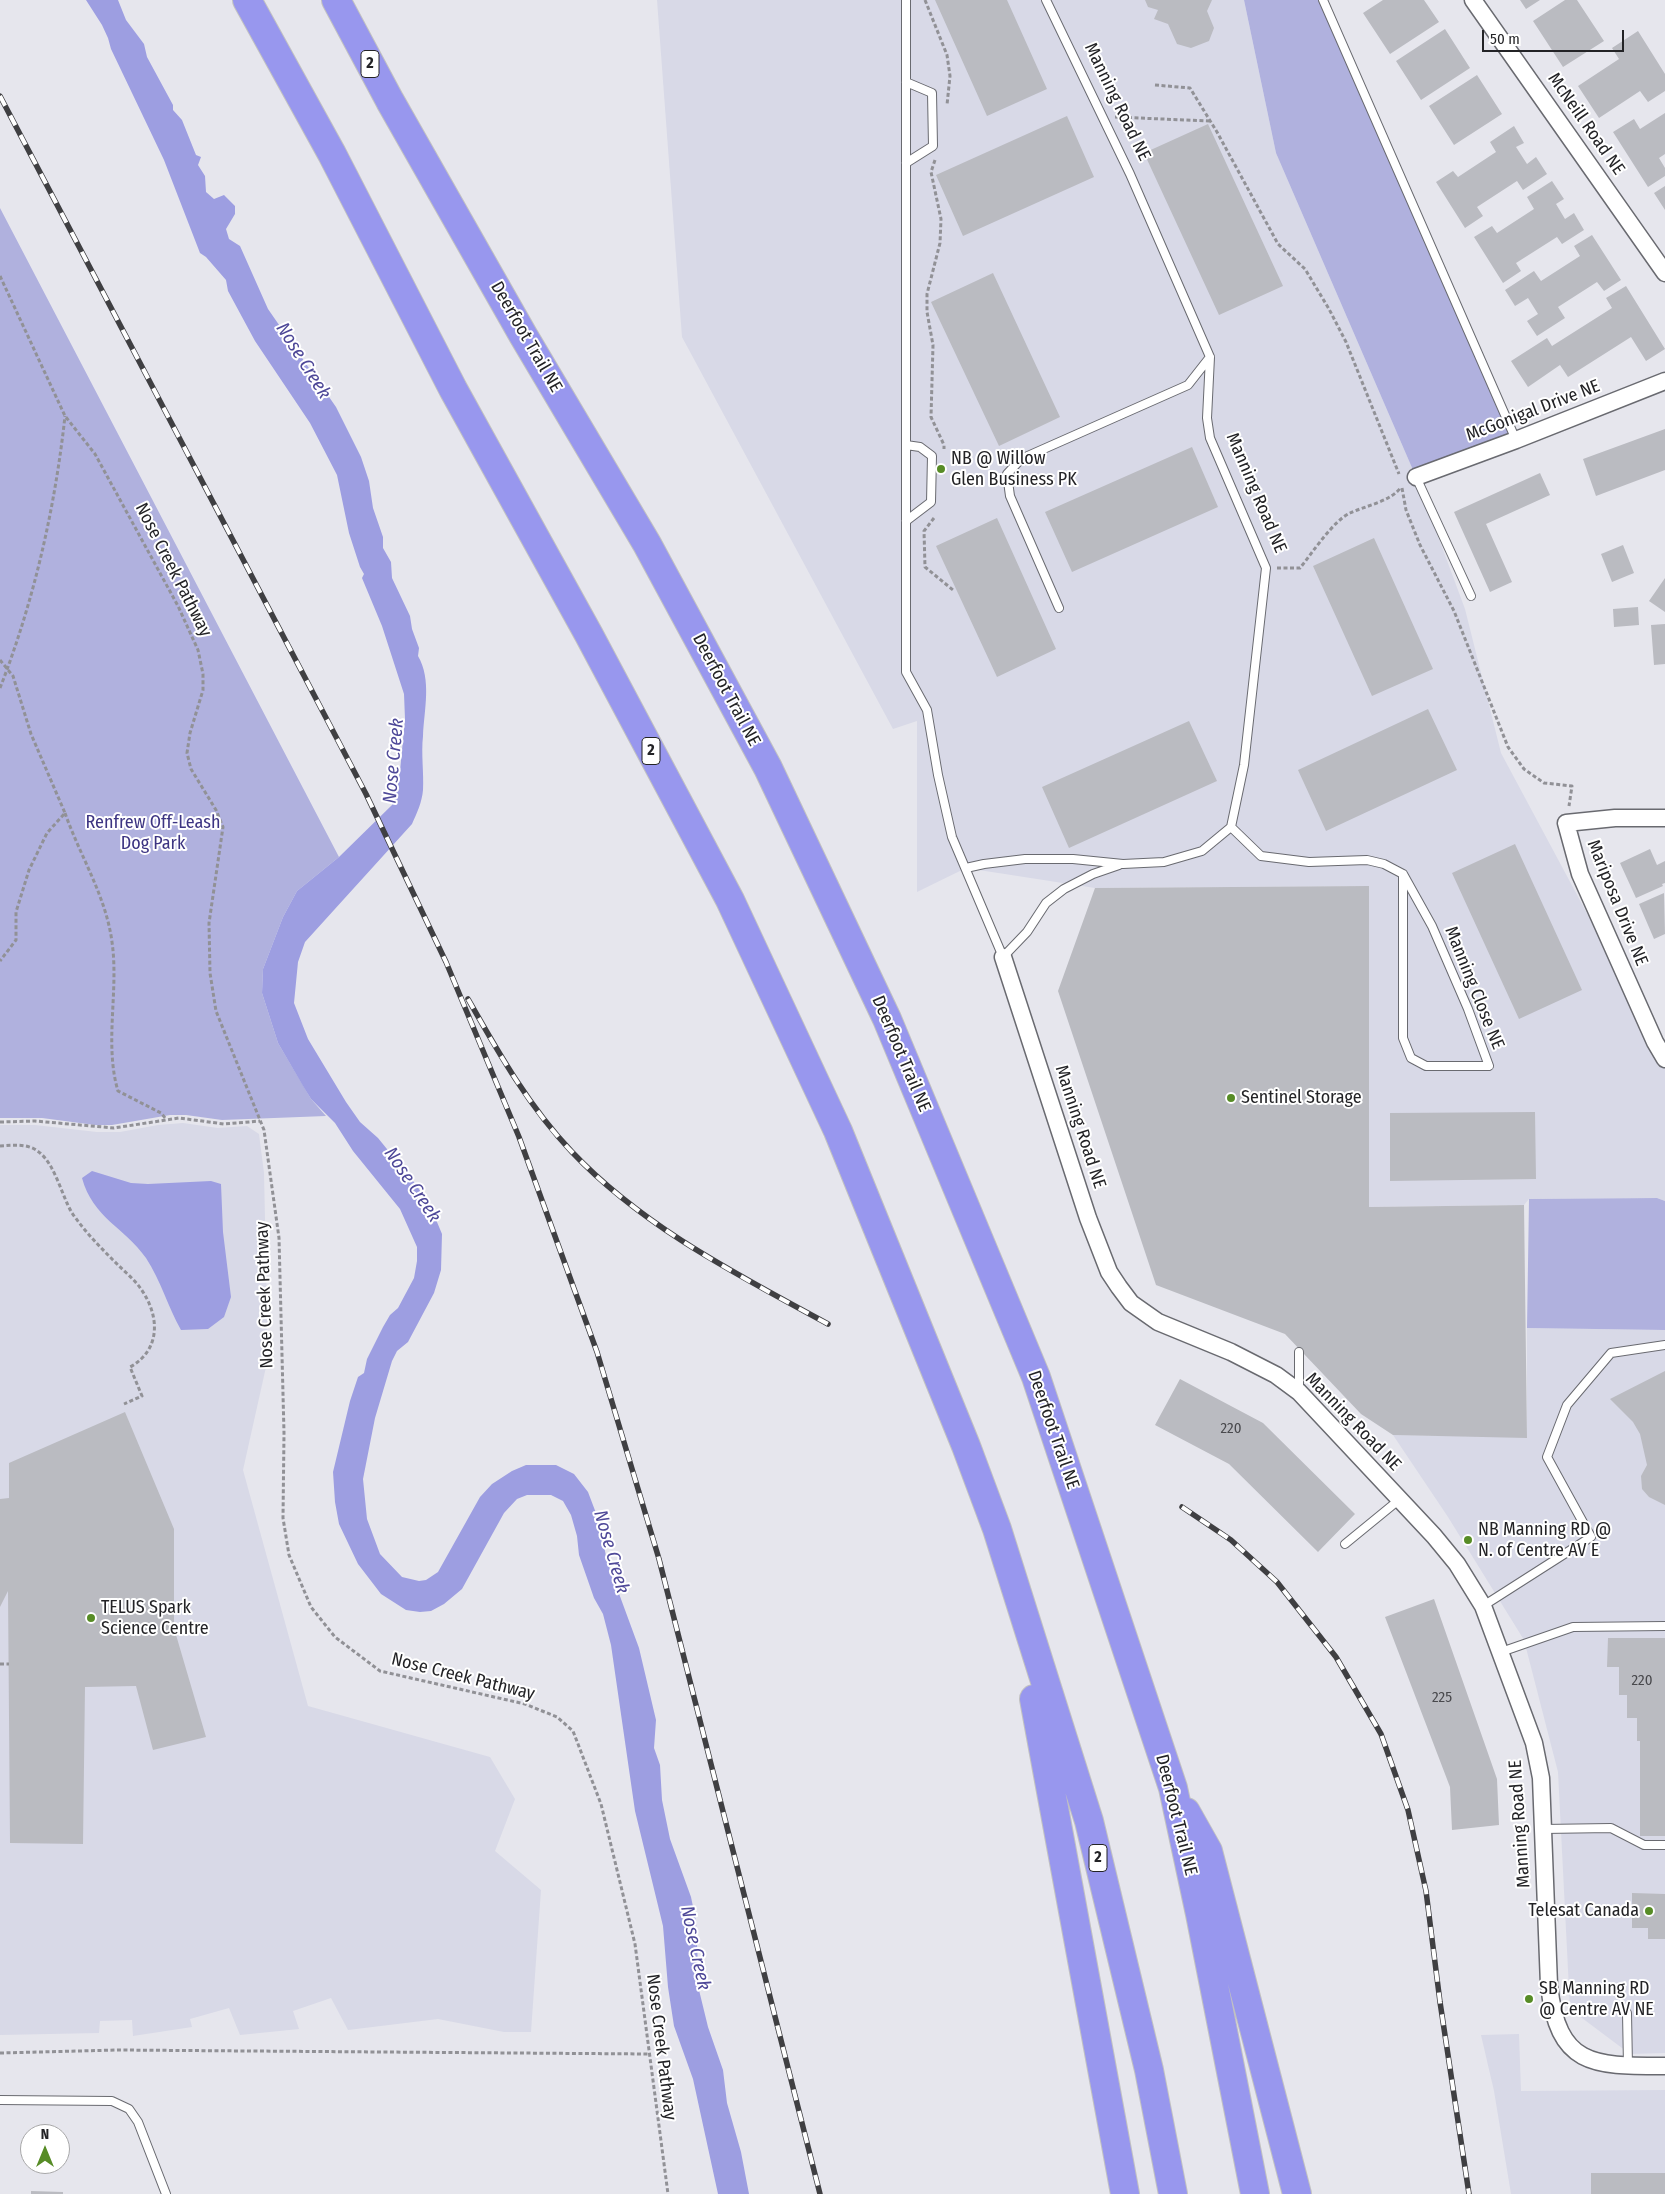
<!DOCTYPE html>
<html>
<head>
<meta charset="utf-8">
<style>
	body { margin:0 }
	#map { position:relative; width:1665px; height:2194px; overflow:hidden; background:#e6e6ed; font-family:"Fira Sans Condensed",sans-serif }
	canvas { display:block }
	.north { position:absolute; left:20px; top:2124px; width:50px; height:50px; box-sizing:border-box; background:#fff; border:1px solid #a7a7a8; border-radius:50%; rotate:0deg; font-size:14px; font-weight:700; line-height:20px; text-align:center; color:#232326 }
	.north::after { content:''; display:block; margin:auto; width:18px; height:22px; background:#578c26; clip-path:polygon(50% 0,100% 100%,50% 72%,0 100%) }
	.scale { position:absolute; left:1482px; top:30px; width:142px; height:22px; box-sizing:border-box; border:2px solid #232326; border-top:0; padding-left:6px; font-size:15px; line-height:18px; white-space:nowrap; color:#232326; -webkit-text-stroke:4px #fff; paint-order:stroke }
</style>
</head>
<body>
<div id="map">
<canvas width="1665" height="2194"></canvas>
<div class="north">N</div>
<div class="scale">50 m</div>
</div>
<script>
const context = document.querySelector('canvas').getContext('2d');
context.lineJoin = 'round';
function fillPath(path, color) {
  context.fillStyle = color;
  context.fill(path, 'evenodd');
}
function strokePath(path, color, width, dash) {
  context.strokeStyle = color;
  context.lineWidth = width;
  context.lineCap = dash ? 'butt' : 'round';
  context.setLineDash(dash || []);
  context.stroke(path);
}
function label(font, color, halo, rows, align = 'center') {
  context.font = font + ' "Fira Sans Condensed",sans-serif';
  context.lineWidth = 4;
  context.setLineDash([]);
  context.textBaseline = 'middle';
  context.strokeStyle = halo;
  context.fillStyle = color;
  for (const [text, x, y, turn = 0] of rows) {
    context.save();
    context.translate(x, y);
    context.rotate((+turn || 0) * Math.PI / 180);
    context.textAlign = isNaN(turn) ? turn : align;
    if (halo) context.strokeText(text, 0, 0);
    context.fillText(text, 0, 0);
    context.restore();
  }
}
fillPath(new Path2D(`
	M657,0h587l32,153 140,324 49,132 36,144 164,306v142l-8,-3 -128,1 -5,6 -155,2v-321l-274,2 -129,-20 -49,24v-171l-24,8 -211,-392z
	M183,1123l35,5 29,-2 12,8 5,39 4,185 -25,112 65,236 182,51 25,42 -20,52 46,39 -10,142h-27l-66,-13 -90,11 -17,-32 -38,13 6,18 -59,6 -11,-27 -39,11 2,8 -59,9 -1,-16 -32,1 -1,12 -99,2v-910h35l62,7h23l38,-7z
	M1527,1328l138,2v723l-35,1 -60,-45 -12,-237 -34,-132 -76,-123 -55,-82 134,2z
	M1519,2034l2,57 144,-1v104h-154l-17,-103 -13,-56z`), '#d8d9e7');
fillPath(new Path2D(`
	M1244,0h79l193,440 -100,37 -140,-324z
	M0,208l339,649 -42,34 -14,26 -20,52 -1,24 16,50 33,56 15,17 -104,4 -36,-5h-16l-58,10h-17l-53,-7h-42z
	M1657,1198l8,3v129l-138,-2 2,-129z`), '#b0b1de');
fillPath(new Path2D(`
	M86,0h32l8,20 18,24 3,13 26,48v5l9,10 14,35 5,2 -3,8 7,11 1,16 8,7 10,-4 11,11v8l-9,15 3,10 11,7 28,63 68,98 25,50 8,24 4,27 10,29v11l8,14 1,16 18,38 2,13 7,19 -1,8c14,24 6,54 5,80 -2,18 1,37 0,54 -1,12 -6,23 -11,34l-107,118 -7,20 -4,41 14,36 38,63 14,20 18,16 39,48 15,24 10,24 -1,36 -7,23 -26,49 -11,9 -5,10 -17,57 -12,61 4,40 13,35 22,23 17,4 7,-1 12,-8 42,-75 12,-13 20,-13 14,-6h30l18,9 14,18 11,29 8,40 32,87 17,72 -2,28 6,17 2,35 8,39 21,58 5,24 3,69 9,37 15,43 4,33 14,49 8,42h-31l-25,-115 -19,-53 -6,-39 -5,-61 -28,-115 -24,-166 -8,-31 -9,-16 -15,-43 -2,-19 -6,-21 -8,-14 -12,-6h-24l-10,4 -13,14 -42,76 -18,15 -13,7 -11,1 -14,-2 -25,-16 -23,-30 -19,-40 -4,-22 -2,-30 17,-71 8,-24 6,-4 3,-14 16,-32 7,-12 8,-7 16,-30 3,-17v-14l-17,-38 -47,-58 -18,-28 -24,-24 -8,-13 -25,-43 -16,-50 1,-24 20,-52 14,-26 42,-34 53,-52 8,-34 5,-52 -1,-25 -22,-68 -20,-48 2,-4 -4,-7 -11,-34 -12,-58 -27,-52 -55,-82 -27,-50 -2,-11 -20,-23 -6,-4 -36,-93 -53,-111 -3,-11 -6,-13z
	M92,1171l39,12 17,1 63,-3 10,3 2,48 8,65 -7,20 -16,12 -27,1c-13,-23 -20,-49 -35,-72 -22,-31 -53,-40 -64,-80z`), '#9d9ee1');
fillPath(new Path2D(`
	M935,0h72l40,89 -60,27z
	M1145,0h67l-5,11 7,17 -5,13 -18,7 -14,-4 -9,-20 -14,-5 4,-9 -10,-3z
	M1383,0h41l15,22 -49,32 -27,-41z
	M1520,0h20l-14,9z
	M1565,0h12l27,41 -41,26 -30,-46z
	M1445,29l25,39 -49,32 -25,-39z
	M1638,31l27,43v17l-17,11 -8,-11 -41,27 -21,-32 41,-27 -7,-11z
	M1477,75l25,39 -48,31 -25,-39z
	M1665,113v41l-6,4 6,10v8l-17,11 -35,-55 21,-13 6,10z
	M1067,116l27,61 -131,59 -27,-61z
	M1208,124l75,162 -64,29 -75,-162z
	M1514,126l10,17 -8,4 11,17 9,-7 11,17 -24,16 -6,-9 -40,26 6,9 -18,12 -29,-46 17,-11 5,6 38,-25 -6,-10z
	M1552,181l12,18 -8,5 9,15 9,-6 10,17 -22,14 -5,-7 -41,26 5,8 -18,12 -29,-46 18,-11 5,7 37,-24 -7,-12z
	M1665,186v24l-11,-17z
	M1592,235l29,45 -17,11 -7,-9 -39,25 7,11 -28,18 -10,-15 11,-7 -10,-16 -13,8 -10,-16 29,-19 7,10 39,-25 -6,-10z
	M993,273l67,144 -61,29 -68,-144z
	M1626,286l39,63 -19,12 -15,-24 -63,40 -8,-12 -32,22 -17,-26 36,-23 5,8 60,-38 -6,-10z
	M1665,429v41l-69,26 -13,-37z
	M1192,447l26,60 -146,65 -27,-60z
	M1540,473l10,22 -64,29 26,58 -22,10 -36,-80z
	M997,518l59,131 -59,28 -61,-131z
	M1374,538l59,131 -61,27 -59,-130z
	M1623,545l11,28 -22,9 -11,-28z
	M1665,578v34l-16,-11z
	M1638,607l1,18 -25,2 -1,-18z
	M1665,624v40l-11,1 -3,-40z
	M1428,709l29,61 -131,61 -28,-61z
	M1189,721l28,60 -148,67 -27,-61z
	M1515,844l67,146 -63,29 -67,-146z
	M1650,849l7,16 8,-4v22l-3,1 1,2 -27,12 -16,-35z
	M1369,886v321l155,-2 3,233 -134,-3 -32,-21 -76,-80 -129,-49 -98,-294 37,-103z
	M1664,893l1,41 -11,5 -15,-35z
	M1535,1112l1,67 -146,2v-68z
	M1665,1371v134l-16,-8 -7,-8 -1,-13 6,-11 -7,-31 -7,-12 -23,-23z
	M1180,1379l83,44 92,91 -37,38 -89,-88 -74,-39z
	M125,1412l49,117v99l32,109 -53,13 -17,-64 -51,1 -2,157 -73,-1 -2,-252 -8,16v-108l9,-1v-35z
	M1434,1599l63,180 2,46 -47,5 -2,-43 -65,-170z
	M1608,1638h57v198h-25v-95h-3v-23h-10v-23h-8v-28h-12z
	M1632,1893l33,1v45h-17v-11h-16z
	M1591,2173h74v21h-74z
	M31,2191l32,1v2h-32z`), '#babbc1');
const service = new Path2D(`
	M906,0v672l21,38 11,65 14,62 51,120 24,-25 19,-29 18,-14 29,-15 26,-9
	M1323,0l193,440
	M906,82l26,11 1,53 -27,17
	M906,445l14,2 12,9 -1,46 -25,19
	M1416,477l55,119
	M1059,608l-49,-112 -3,-22 14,-15 167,-74 22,-28
	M1231,827l30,29 48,6 58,-2 17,4 19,10 29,52 36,83 21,57h-63l-15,-8 -8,-20v-164
	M966,868l18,-4 41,-5h48l50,5 41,-2 38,-11 29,-24 13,-62 22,-197 -56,-130 -3,-20 3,-61 -80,-183 -84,-174
	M1299,1392v-40
	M1345,1544l55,-45
	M1483,1606l108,-69 -44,-80 20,-52 44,-52 54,-8
	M1501,1652l72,-25 92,-1
	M1543,1829l68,-1 33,17h21
	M1627,2013l1,53
	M0,2100l112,1 17,8 9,13 28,72`);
const minor = new Path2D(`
	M1473,0l192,273
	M1416,477l100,-37 149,-59
	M1665,818h-50l-49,5 14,51 75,168 10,17
	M1003,957l85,261 21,54 10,15 12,16 27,19 73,30 45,23 23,17 135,144 23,28 26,42 51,137 7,35 8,207c9,82 44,81 116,81`);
const motorway = new Path2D(`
	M247,0l85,154 121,235 136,246 141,265 108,231 128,315 31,83 92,292 60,249 24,124
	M336,0l54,101 133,234 124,209 121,224 119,251 149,358 137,411 27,126 55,280
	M1034,1699l91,495
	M1186,1812l22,39 89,343`);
strokePath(service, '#696a70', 10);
strokePath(minor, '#696a70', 19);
strokePath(motorway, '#c1c1c2', 30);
strokePath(new Path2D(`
	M925,0l22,55 3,21 -3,29
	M1155,85l35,3 27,44 61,112 27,25 24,40 17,33 53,132
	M1115,117l94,4
	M935,160l-4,12 10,47 -1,24 -13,51v18l6,33 -2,72 13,28v4
	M0,276l65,140 30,38 83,152 20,44 5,24v16l-13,43 -3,20 4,16 25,41 7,17 -14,96 1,50 6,38 48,119 15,108 5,195 -1,85 6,37 22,52 24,30 45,34 145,33 32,13 16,14 28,73 34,140 33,250
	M1402,488l4,22 14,35 34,66 54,136 16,22 20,14 28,3 -3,20
	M934,518l-10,13 1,36 28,23
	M1277,568h23c13,-16 33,-47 50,-55 15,-7 42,-12 51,-26
	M0,660l13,16 18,58 34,79 -18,20 -18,37 -13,42v28l-16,21
	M0,688c34,-87 55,-180 65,-272
	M65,813c15,43 41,83 47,129 7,49 -8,102 6,149l43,22 5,6
	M0,1122l35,-1 79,7 65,-10 45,6 36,-3
	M0,1146c14,-1 29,-3 40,7 15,12 22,43 32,60 13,19 29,35 45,51 8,8 18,16 24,25 19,27 20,61 -11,78l12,29 -18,8
	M0,1664h9
	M0,2053l118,-3 530,4`), '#919196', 3, [4, 2.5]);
strokePath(service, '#fff', 8);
strokePath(minor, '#fff', 16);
strokePath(motorway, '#9897ee', 28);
const rail = new Path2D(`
	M0,96l366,698 80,168 73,175 78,215 62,207 161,635
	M468,999c30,53 61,108 104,153 71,75 166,123 256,172
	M1182,1507l49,33 46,42 59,75 45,77 27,76 18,81 14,111 29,192`);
strokePath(rail, '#3f3f42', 5.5);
strokePath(rail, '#fff', 4, [11]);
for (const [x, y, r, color] of [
	[941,469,5,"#578c26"],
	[1231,1098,5,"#578c26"],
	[1468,1540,5,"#578c26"],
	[91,1618,5,"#578c26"],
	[1649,1911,5,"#578c26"],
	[1529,1999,5,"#578c26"]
]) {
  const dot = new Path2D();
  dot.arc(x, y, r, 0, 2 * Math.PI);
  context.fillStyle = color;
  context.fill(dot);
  strokePath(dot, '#fff', 2);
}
label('15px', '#49494d', null, [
	["220",1231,1429],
	["220",1642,1681],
	["225",1442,1698]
]);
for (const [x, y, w] of [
	[370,64,18],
	[651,751,18],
	[1098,1858,18]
]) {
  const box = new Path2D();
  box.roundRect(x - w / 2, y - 13.5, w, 27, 4);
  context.fillStyle = '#fff';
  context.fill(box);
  strokePath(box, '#232326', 1);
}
label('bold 16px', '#232326', null, [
	["2",370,64],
	["2",651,751],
	["2",1098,1858]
]);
label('18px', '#232326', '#fff', [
	["Manning Road NE",1117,102,64],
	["McNeill Road NE",1586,124,55],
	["Deerfoot Trail NE",526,337,60],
	["McGonigal Drive NE",1533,411,-21],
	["Manning Road NE",1256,493,67],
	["Nose Creek Pathway",173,570,63],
	["Deerfoot Trail NE",726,690,62],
	["Mariposa Drive NE",1617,903,68],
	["Manning Close NE",1474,988,68],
	["Deerfoot Trail NE",901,1054,67],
	["Manning Road NE",1080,1127,72],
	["Nose Creek Pathway",265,1295,-92],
	["Manning Road NE",1353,1422,46],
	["Deerfoot Trail NE",1053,1430,71],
	["Nose Creek Pathway",463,1677,14],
	["Deerfoot Trail NE",1176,1815,76],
	["Manning Road NE",1520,1824,-94],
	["Nose Creek Pathway",661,2047,83]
]);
label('18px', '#232326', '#fff', [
	["NB @ Willow",951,459],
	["Glen Business PK",951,480],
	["Sentinel Storage",1241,1098],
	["NB Manning RD @",1478,1530],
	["N. of Centre AV E",1478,1551],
	["TELUS Spark",101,1608],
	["Science Centre",101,1629],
	["Telesat Canada",1639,1911,"right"],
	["SB Manning RD",1539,1989],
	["@ Centre AV NE",1539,2010]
], 'left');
label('18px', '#3c3482', '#fff', [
	["Renfrew Off-Leash",153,823],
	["Dog Park",153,844]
]);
label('italic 19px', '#4e4898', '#fff', [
	["Nose Creek",303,361,58],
	["Nose Creek",394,761,-85],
	["Nose Creek",412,1185,56],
	["Nose Creek",611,1552,74],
	["Nose Creek",695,1948,78]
]);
</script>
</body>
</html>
